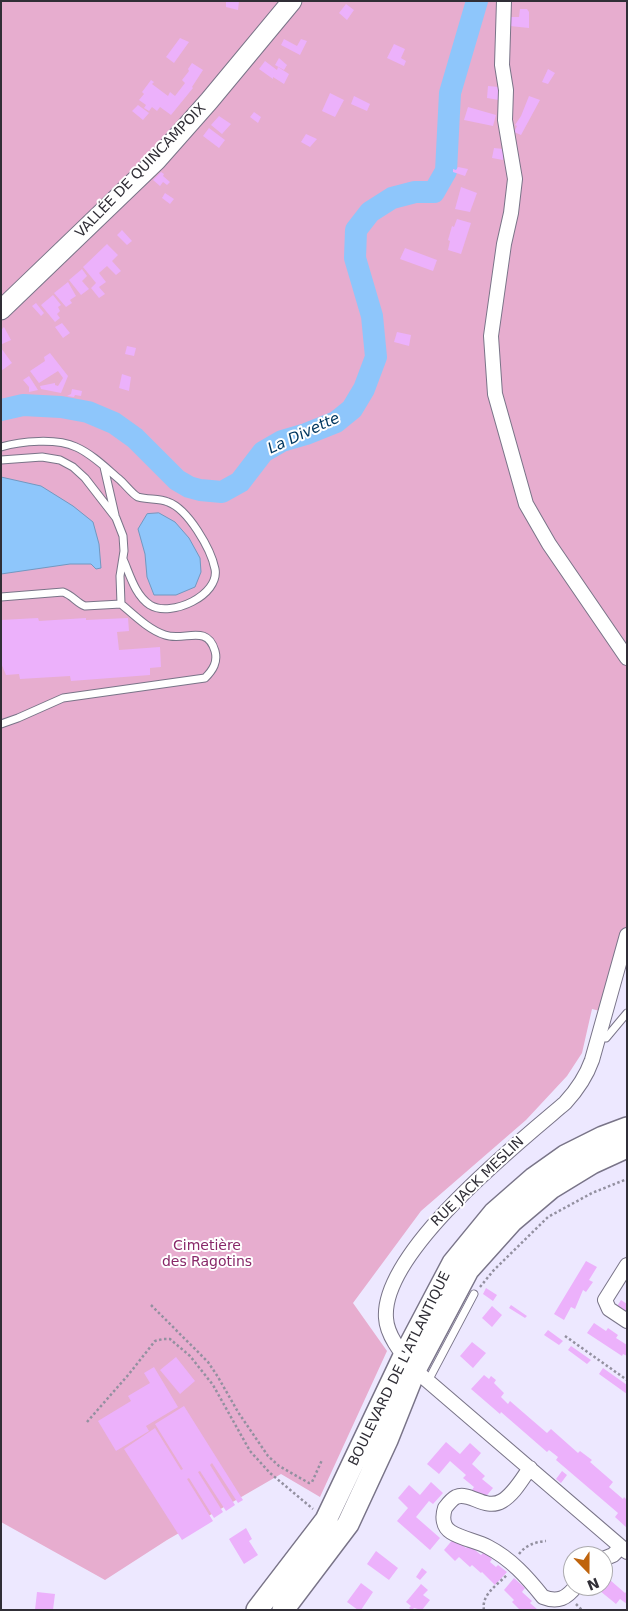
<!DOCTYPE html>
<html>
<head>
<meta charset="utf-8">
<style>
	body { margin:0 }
	#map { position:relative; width:628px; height:1611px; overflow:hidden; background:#ede8ff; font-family:"DejaVu Sans",sans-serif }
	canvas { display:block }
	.frame { position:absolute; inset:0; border:2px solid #302e36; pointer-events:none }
	.north { position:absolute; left:563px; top:1546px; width:50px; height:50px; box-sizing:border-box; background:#fff; border:1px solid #acabaf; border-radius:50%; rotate:158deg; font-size:14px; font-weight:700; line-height:20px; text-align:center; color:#302e36 }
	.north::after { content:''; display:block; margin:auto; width:18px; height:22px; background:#bf640d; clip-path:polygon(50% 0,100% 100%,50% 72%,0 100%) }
</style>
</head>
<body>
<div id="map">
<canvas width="628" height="1611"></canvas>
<div class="frame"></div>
<div class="north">N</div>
</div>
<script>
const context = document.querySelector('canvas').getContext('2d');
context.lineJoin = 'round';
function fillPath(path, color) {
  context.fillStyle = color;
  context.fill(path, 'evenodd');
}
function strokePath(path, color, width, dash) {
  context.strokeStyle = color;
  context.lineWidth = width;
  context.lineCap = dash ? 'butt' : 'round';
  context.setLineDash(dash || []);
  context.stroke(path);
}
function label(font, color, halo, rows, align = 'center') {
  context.font = font + ' "DejaVu Sans",sans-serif';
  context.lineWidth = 4;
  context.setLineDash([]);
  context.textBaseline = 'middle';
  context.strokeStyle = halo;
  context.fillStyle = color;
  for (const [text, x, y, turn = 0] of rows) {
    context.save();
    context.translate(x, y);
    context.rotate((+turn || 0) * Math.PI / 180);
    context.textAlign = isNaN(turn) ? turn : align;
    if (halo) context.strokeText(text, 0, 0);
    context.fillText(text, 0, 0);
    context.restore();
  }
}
fillPath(new Path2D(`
	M1,1h626v959l-15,54 -20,-5 -10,44 -15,23 -41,44 -105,91 -68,92 34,48 -67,146 -39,-23 -114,66 -62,40 -104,-58z`), '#e7adcf');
const water = new Path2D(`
	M1,477l40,9 32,20 20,16 6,22 2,24 -5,1 -5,-5h-21l-69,10z
	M159,513l16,9 14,16 11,20 1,14 -6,15 -19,8h-22l-7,-18 -2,-23 -7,-25 9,-15z`);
fillPath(water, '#8ec6fb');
strokePath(water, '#7298c0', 1);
strokePath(new Path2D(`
	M1,410l22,-5 38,2 27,5 26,11 21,15 42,42 12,7 11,3 22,2 18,-10 23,-30 19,-11 24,-7 30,-12 16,-13 12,-20 12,-32 -4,-41 -17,-58 1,-28 14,-18 22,-14 23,-6h19l12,-21 4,-78 27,-92`), '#8ec6fb', 22);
fillPath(new Path2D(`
	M226,1h13l-1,9 -12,-3z
	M346,4l8,6 -7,10 -8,-7z
	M520,9h7l2,3v16l-19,-2 1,-9h8z
	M180,38l9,4 -15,21 -8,-6z
	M284,39l13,7 4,-7 6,2 -7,14 -19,-10z
	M394,44l11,5 -4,9 5,3 -2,5 -17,-8z
	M279,58l8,7 -3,5 -9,-5z
	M265,61l12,9 1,-3 11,7 -5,10 -11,-7v2l-14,-10z
	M192,63l11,7 -11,17 1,1 -22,27 -11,-8 -3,4 -5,-4 -3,4 -5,-3 2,-3 -7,-5 5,-6 -2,-2 9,-12 3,2 -2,2 16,12 2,-4 5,4 10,-13 -3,-3 7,-9 -1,-2z
	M548,69l7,4 -7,11 -6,-2z
	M488,86l11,1v13l-12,-2z
	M330,93l14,7 -9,17 -13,-6z
	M354,96l16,8 -3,7 -16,-7z
	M529,96l11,4 -19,35 -7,-3 3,-6 -2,-1 6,-9z
	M138,105l11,8 -6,7 -11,-9z
	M468,107l28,8 -3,11 -29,-6z
	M254,112l7,5 -3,6 -8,-6z
	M219,116l12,8 -9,10 -11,-9z
	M209,128l16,12 -6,8 -16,-12z
	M306,134l11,5 -7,8 -9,-5z
	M494,148l9,1v11l-11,-2z
	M458,167l10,2 -3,7 -12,-4v-3l3,1z
	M161,172l3,2 -1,2 7,6 -3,3 -4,-3 -3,4 -7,-6z
	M461,187l16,6 -7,19 -15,-3z
	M165,193l9,6 -4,5 -8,-6z
	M457,219l14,4 -10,31 -13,-4 2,-9 -2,-1 4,-14 2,1z
	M122,230l10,11 -5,4 -10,-10z
	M107,244l11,11 -6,6 9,10 -5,4 -9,-9 -8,7 7,9 -7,5 6,7 -6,4 -8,-10 5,-5 -13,-16z
	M405,248l32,12 -4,11 -33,-12z
	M82,269l5,7 -5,5 7,8 -8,6 -12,-15z
	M68,282l8,14 -6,4 2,3 -6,4 -12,-14z
	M53,295l8,10 -3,2 2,4 -3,3 3,4 -5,4 -14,-17z
	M36,303l8,10 -3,3 -9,-10z
	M62,323l8,10 -7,5 -8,-11z
	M4,327l7,13 -9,4 -1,-14z
	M397,332l14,3 -2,11 -15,-4z
	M127,346l9,2 -2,8 -9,-2z
	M1,348l11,15 -11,8z
	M50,353l18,23 -7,17 -20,-4 -1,-3 15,-3v2l3,1 5,-8 -5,-7 -19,12 -9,-12 15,-10 -1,-4z
	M122,374l9,3 -2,14 -10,-3z
	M29,376l9,14 -9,2v-5l-6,-7z
	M72,389l10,2 -1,5 -6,-1 -1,2 -7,-1 4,-2z
	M38,618l1,3 47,-3v2l42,-2 1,13 -12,1 2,18 41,-3 1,20 -11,1v7l-79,6 -1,-5 -50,3 -1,-5 -13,1 -5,-12v-43z
	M586,1261l11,6 -8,13 4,2 -7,10 -3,-2 -8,19 -4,-2 -7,13 -10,-6z
	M486,1288l11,7 -4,6 -10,-7z
	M621,1300l6,4v11l-11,-7z
	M511,1305l16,11 -2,2 -16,-10z
	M492,1306l10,9 -10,12 -10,-9z
	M594,1323l12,8 2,-3 10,7 -2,3 11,7v11l-4,-2 -1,2 -35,-23z
	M548,1330l15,11 -4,4 -15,-10z
	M472,1342l14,11 -13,15 -13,-12z
	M571,1346l20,14 -4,4 -19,-14z
	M176,1357l19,24 -15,13 -20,-24z
	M154,1367l24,40 -32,19 3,5 -33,20 -18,-30 33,-20 -3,-5 22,-13 -6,-10z
	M603,1368l24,17v9l-28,-20z
	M484,1375l5,4 2,-3 5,4 -2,3 10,10 -3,4 7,7 2,-3 37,32 4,-4 27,24 2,-2 12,9 -2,2 23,20 -4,5 14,12 1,-2 3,3v28l-12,-11 3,-4 -62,-53 2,-3 -9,-7 -2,2 -46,-40 -1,2 -29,-25z
	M184,1406l59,94 -5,3 -26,-40 -2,2 25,40 -9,6 -26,-40 -2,1 25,40 -9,6 -25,-40 -2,1 26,42 -31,19 -58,-91 31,-21 26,42 2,-1 -28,-45z
	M446,1442l14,12 10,-11 11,10 -9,11 13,12 -3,3 11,9 -10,12 -11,-10 2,-3 -11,-9 3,-3 -16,-14 -11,13 -12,-10z
	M562,1471l5,4 -6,8 -5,-4z
	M431,1482l12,11 -10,11 -4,-3 -13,16 24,21 -10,12 -33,-29 11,-13 -10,-10 11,-13 11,10z
	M246,1528l6,11 -3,2 9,14 -14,9 -15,-25z
	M454,1538l12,10 3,-3 12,10 3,-3 8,7 -2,3 6,5 2,-2 9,7 -12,13 -13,-13 -1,1 -9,-8 -2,2 -11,-10 -4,4 -11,-11z
	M376,1551l22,17 -9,12 -22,-16z
	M422,1568l5,4 -7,8 -4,-3z
	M603,1574l22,19 2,-2v13l-7,-5 -4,5 -22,-18h9z
	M514,1578l11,10 -3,4 10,9 -2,2 8,7h-18l-8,-8 2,-2 -10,-10z
	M361,1583l12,9 -12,18h-3l-11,-8z
	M421,1584l7,6 -5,5 7,5 -8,10 -8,-2 -2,2 -3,-2 2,-2 -5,-4z
	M37,1592l18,2 -2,16h-18z`), '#ecb1fb');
const service = new Path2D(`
	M1,447c20,-6 56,-9 75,0 16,7 30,21 43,32 5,4 14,16 19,18 10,3 21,1 30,5 20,7 43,47 47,67 5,26 -44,49 -65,36 -15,-10 -20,-30 -27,-46
	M1,460l41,-3 18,3 13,7 12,11 31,40 7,18 1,15 -4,25 1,28
	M104,467l11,48
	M1,597l62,-5c9,3 14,11 22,14l36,-2c13,11 28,26 44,31 19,7 42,-12 50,16 3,11 -2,19 -10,27l-142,20 -45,20 -17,6
	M600,1037l6,1 21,-25
	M428,1381l46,-87`);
const minor = new Path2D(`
	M504,1l-2,64 4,25 -1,30 10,59 -4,34 -7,31 -13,92 4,58 31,110 23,40 78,114
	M627,935l-35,125c-6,17 -15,30 -27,43 -47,40 -184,149 -179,215 1,19 18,38 29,52l212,182
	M627,1265l-22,35 4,9 18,12
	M530,1468c-8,11 -16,26 -28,33 -17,10 -32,-10 -46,-4 -4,2 -8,7 -11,11 -3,9 -2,19 6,24 11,7 26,9 37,15 23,12 39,30 55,50 15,6 24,1 33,-11
	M603,1559l10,-4 8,-8`);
const secondary = new Path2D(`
	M1,310l155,-149 53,-60 83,-100`);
const primary = new Path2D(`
	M257,1610l69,-90 78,-164 49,-93 41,-50 40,-35 31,-22 38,-19 24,-9
	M283,1610l65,-86 39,-84 28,-70 53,-100 44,-49 39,-33 41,-25 35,-16`);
strokePath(service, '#797488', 9);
strokePath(minor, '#797488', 16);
strokePath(secondary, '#797488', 21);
strokePath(primary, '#797488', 24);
strokePath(new Path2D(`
	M480,1287l13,-16 55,-54 44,-24 35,-14
	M151,1305l57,57 10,15 20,35 30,44 11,10 30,17 3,-1 10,-22
	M565,1336l62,44
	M87,1422l42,-48 26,-33 8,-2h7l20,17 23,29 37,66 20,22 43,36
	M519,1554c7,-9 16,-12 27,-13
	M576,1604l6,6
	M484,1610c-3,-15 13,-25 23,-35`), '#9390a0', 2.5, [2.5, 2.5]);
strokePath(service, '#fff', 7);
strokePath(minor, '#fff', 14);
strokePath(secondary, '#fff', 19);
strokePath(primary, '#fff', 21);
label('14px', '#302e36', '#fff', [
	["VALLÉE DE QUINCAMPOIX",141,171,-46],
	["RUE JACK MESLIN",478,1182,-44],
	["BOULEVARD DE L'ATLANTIQUE",400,1369,-64]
]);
label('14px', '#882869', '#fff', [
	["Cimetière",207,1246],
	["des Ragotins",207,1262]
]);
label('italic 15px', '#003760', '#fff', [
	["La Divette",304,434,-25]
]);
</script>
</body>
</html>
